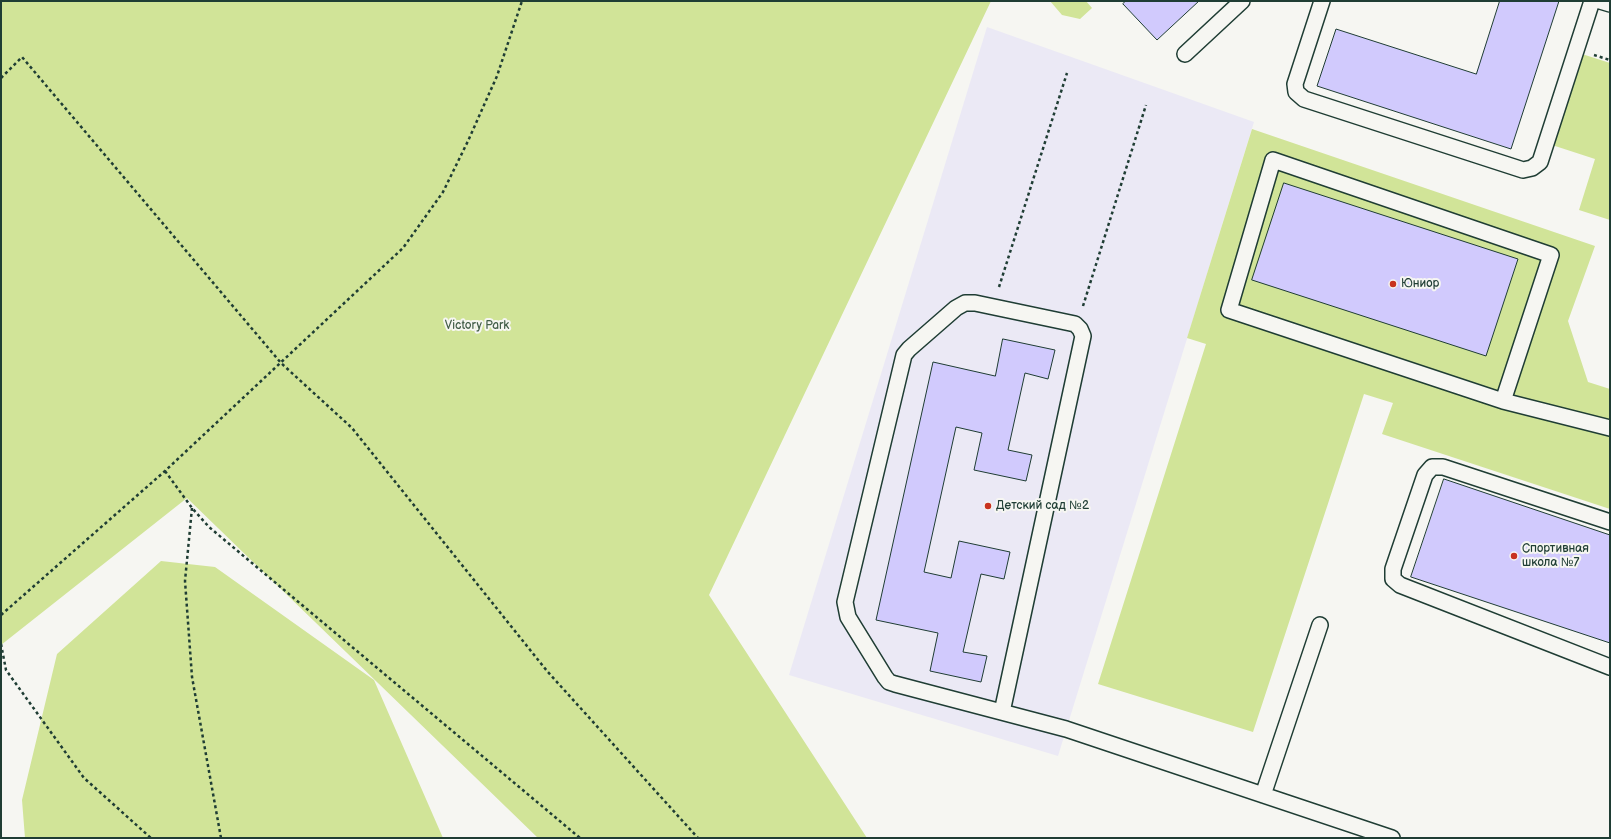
<!DOCTYPE html>
<html>
<head>
<meta charset="utf-8">
<style>
	body { margin:0 }
	#map { position:relative; width:1611px; height:839px; overflow:hidden; background:#f6f6f2; font-family:"Balsamiq Sans",sans-serif }
	canvas { display:block }
	.frame { position:absolute; inset:0; border:2px solid #1f3d34; pointer-events:none }
</style>
</head>
<body>
<div id="map">
<canvas width="1611" height="839"></canvas>
<div class="frame"></div>
</div>
<script>
const context = document.querySelector('canvas').getContext('2d');
context.lineJoin = 'round';
function fillPath(path, color) {
  context.fillStyle = color;
  context.fill(path, 'evenodd');
}
function strokePath(path, color, width, dash) {
  context.strokeStyle = color;
  context.lineWidth = width;
  context.lineCap = dash ? 'butt' : 'round';
  context.setLineDash(dash || []);
  context.stroke(path);
}
function label(font, color, halo, rows, align = 'center') {
  context.font = font + ' "Balsamiq Sans",sans-serif';
  context.lineWidth = 4;
  context.setLineDash([]);
  context.textBaseline = 'middle';
  context.strokeStyle = halo;
  context.fillStyle = color;
  for (const [text, x, y, turn = 0] of rows) {
    context.save();
    context.translate(x, y);
    context.rotate((+turn || 0) * Math.PI / 180);
    context.textAlign = isNaN(turn) ? turn : align;
    if (halo) context.strokeText(text, 0, 0);
    context.fillText(text, 0, 0);
    context.restore();
  }
}
fillPath(new Path2D(`
	M987,27l267,95 -196,634 -269,-81z`), '#ebe9f5');
fillPath(new Path2D(`
	M1,1h990l-282,594 158,243h-329l-351,-340 -186,147z
	M1050,1h36l6,7 -12,11 -18,-4z
	M1582,54l28,9v157l-31,-10 16,-51 -43,-14z
	M1252,129l343,117 -27,75 20,61 22,7v120l-228,-75 11,-31 -29,-9 -111,338 -155,-48 108,-340 -19,-6z
	M161,561l54,6 159,113 69,158h-418l-3,-38 35,-146z`), '#d1e498');
const building = new Path2D(`
	M1126,1h73l-42,39 -34,-36z
	M1500,1h59l-48,148 -194,-63 19,-57 140,45z
	M1284,183l234,76 -32,97 -234,-76z
	M1003,339l52,11 -7,29 -23,-6 -17,77 24,5 -6,26 -52,-11 8,-37 -26,-6 -32,145 27,6 8,-37 51,11 -6,27 -23,-5 -18,78 24,4 -6,26 -51,-11 8,-38 -62,-13 57,-258 62,14z
	M1444,479l166,56v108l-199,-66z`);
fillPath(building, '#d1cafd');
strokePath(building, '#1f3d34', 1);
const service = new Path2D(`
	M1322,1l-27,83 1,8 8,7 219,71 9,-2 8,-6 52,-161
	M1600,1l10,3
	M1185,54l57,-53
	M1503,401l48,-146 -278,-95 -44,150 274,91 107,27
	M1610,522l-167,-55h-11l-7,8 -32,94v10l7,6 210,82
	M1002,712l81,-376 -3,-7 -5,-5 -100,-21h-10l-9,5 -47,41 -5,6 -59,247 3,15 37,60 4,5 6,2 171,45 326,109
	M1263,795l57,-170`);
strokePath(service, '#1f3d34', 18);
strokePath(new Path2D(`
	M1594,55l16,5
	M1,78l21,-21 259,306 71,65 195,243 151,167
	M999,287l68,-214
	M1083,306l63,-201
	M165,471l27,37 17,19 371,311
	M192,508l-7,73 7,96 29,161
	M1,615l164,-144 238,-223 40,-56 25,-51 29,-65 25,-75
	M1,644l5,26 78,108 67,60`), '#1f3d34', 2.5, [3, 3]);
strokePath(service, '#f6f6f2', 15);
for (const [x, y, r, color] of [
	[1393,284,4,"#c8321e"],
	[988,506,4,"#c8321e"],
	[1514,556,4,"#c8321e"]
]) {
  const dot = new Path2D();
  dot.arc(x, y, r, 0, 2 * Math.PI);
  context.fillStyle = color;
  context.fill(dot);
  strokePath(dot, '#f6f6f2', 1.5);
}
label('12px', '#1f3d34', '#f6f6f2', [
	["Юниор",1401,284],
	["Детский сад №2",996,506],
	["Спортивная",1522,549],
	["школа №7",1522,563]
], 'left');
label('12px', '#435e48', '#f6f6f2', [
	["Victory Park",477,326]
]);
</script>
</body>
</html>
